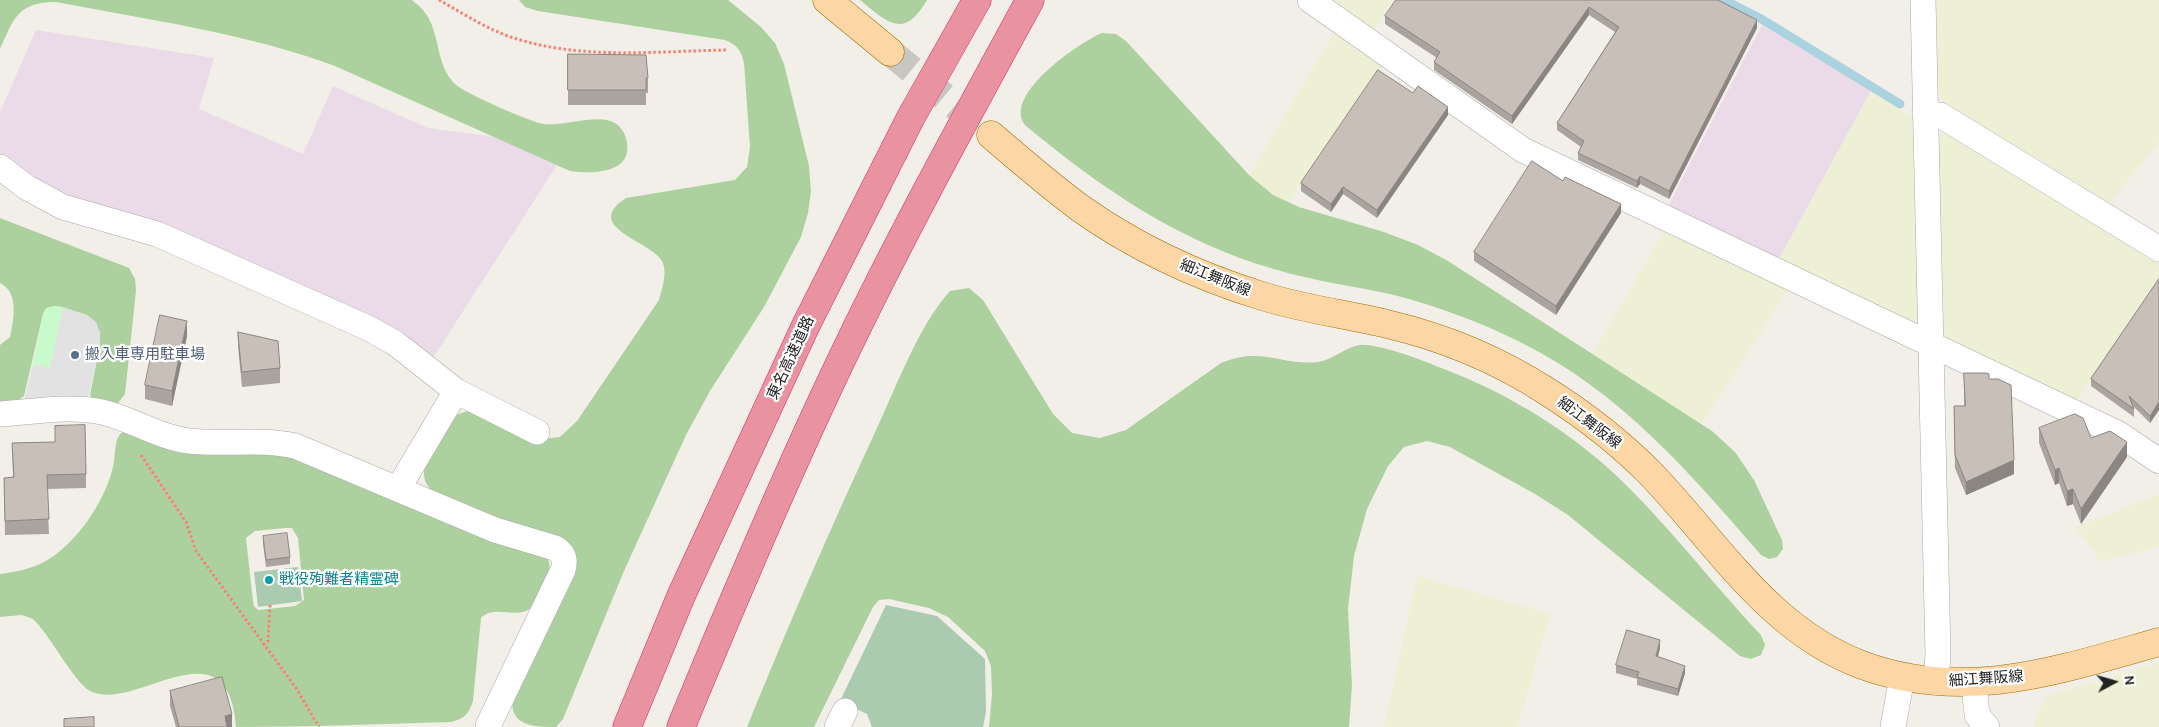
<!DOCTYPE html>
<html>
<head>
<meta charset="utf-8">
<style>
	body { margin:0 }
	#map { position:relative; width:2159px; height:727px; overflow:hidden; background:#f2efe9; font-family:Karla,sans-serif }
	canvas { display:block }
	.north { position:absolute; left:2089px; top:657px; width:50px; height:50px; -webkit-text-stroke:4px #fff; paint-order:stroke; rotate:84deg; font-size:14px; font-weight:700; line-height:20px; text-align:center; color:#222 }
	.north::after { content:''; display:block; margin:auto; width:18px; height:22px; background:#222; clip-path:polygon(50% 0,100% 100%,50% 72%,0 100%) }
</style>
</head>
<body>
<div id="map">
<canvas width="2159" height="727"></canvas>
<div class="north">N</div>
</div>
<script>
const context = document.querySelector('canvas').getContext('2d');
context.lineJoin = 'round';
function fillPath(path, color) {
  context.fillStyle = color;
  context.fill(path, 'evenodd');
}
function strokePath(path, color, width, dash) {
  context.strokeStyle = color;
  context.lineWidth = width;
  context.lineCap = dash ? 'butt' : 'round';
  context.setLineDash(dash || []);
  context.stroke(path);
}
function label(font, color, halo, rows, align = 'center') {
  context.font = font + ' Karla,"Noto Sans JP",sans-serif';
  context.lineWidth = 4.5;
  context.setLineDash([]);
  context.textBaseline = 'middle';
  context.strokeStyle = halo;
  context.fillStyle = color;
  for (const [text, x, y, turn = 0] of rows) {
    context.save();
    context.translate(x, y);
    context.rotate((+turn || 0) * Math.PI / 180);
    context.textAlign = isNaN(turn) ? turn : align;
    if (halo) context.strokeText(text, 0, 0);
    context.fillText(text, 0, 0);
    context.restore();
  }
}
fillPath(new Path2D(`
	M1762,25l109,66 -93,170 -111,-53z
	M36,30l178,28 -15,51 104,45 30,-68 95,42 68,9 61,28 -126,196 -365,-162 -55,-34 -11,-11v-42z`), '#ebdbe8');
fillPath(new Path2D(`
	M1328,0h65l-20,32z
	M1933,0h226v142l-49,61 -166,-101 -9,-15z
	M1335,31l48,34 -94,138 -16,-8 -24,-20z
	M1871,91l44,27 4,200 -8,6 -133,-63z
	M1945,132l214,131v17l-83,122 -126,-60 -9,-14 -5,-191z
	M1665,230l124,59 -88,136 -109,-71z
	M2159,494v52l-58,16 -26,-35z
	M1417,576l133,38 -32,113h-134z
	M2159,662v65h-126l13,-31z`), '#eef0d5');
fillPath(new Path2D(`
	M0,0h412c3,3 8,6 11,10 20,23 10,62 39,79 17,10 58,28 77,34 26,8 81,-24 88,20 5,31 -36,31 -57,28l-235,-105c-89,-33 -186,-46 -279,-64 -38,0 -42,16 -56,47z
	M519,0h209l33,27 14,16 9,21 25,102 2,25 -3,22 -7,24 -37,70 -54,84 -24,44 -62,136 -61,148 -7,8c-21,0 -48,-1 -43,-29l61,-125 -47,-43 -91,-36c-7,-6 -12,-11 -12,-20 -1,-12 23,-51 33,-59 3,-2 7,-3 11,-4l71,28 21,-2 17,-16 82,-121c3,-12 9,-27 3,-39 -11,-20 -81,-34 -36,-63l109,-18 12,-13 3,-20 -6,-84c-3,-13 -7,-18 -19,-23l-187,-29 -13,-4z
	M860,0h67c-23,40 -39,23 -67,0z
	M1102,33l14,1 10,7 123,134 24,20 26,12 85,25 34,13 30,16 264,170 23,21 19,28 28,60 1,9 -6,8 -8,2 -8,-4c-72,-83 -140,-163 -241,-213 -40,-20 -83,-36 -126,-47 -40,-9 -81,-14 -120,-26 -95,-27 -173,-81 -248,-143 -26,-29 52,-83 76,-93z
	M0,218l129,50 6,11 1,12 -11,103 -7,9 -26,-5 -2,-3 10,-50 -13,-30 -33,-9 -11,8 -19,82 -5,4 -19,3v-58l10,-8c4,-18 9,-45 -10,-54z
	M969,288l14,12 70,114 19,19 28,5 26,-8 95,-67c41,-17 60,3 97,-1 15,-2 27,-15 42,-17 16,-2 59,14 76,21 60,22 114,53 163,94 59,51 108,118 162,175l4,10 -4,10 -10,4 -11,-3 -172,-141 -33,-21 -85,-47 -23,-6 -23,6 -16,19 -21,43 -13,47 -6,53 4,76 -3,42h-360l3,-33 -1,-28 -6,-15 -37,-34 -19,-9 -40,-9 -10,1 -6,7 -59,120h-67c41,-101 84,-200 130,-299 20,-43 42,-103 73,-137z
	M123,432l159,22 259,101 7,4c4,13 0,19 -6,30 -3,6 -7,16 -12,20 -15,10 -36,-5 -49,9l-8,83c-4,13 -9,18 -22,21 -72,2 -143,5 -215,5 -8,-109 -101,-13 -146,-36 -16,-9 -40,-56 -57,-72l-11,-4 -22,2v-43c15,-2 31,-5 44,-12 32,-17 61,-61 69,-95 3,-10 0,-29 10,-35zM286,528h6l6,10 6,62 -9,6 -37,4 -4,-4 -1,-5 -7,-63 9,-7z`), '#add19e');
fillPath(new Path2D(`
	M298,567l4,34 -44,6 -4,-35z
	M886,605l51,11 48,43 1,53 -3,15h-111l-5,-13 -27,-13z`), '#aacbaf');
fillPath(new Path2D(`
	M54,306l9,1 -13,61 -17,-4 10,-50 3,-6z`), '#c8facc');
fillPath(new Path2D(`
	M63,307l24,8 9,7 4,10v13l-12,53 -64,4 9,-38 17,4z`), '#e2e2e2');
strokePath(new Path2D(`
	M1724,0l39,20 137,84`), '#aad3df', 9);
strokePath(new Path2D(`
	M890,52l101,83`), '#c8c6c1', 28, [28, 14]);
const minor = new Path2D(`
	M1310,0l213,150 596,284 40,27
	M1923,0l15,655 -2,27
	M1925,115h15l219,134
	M0,167l26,20 37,20 94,27 211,94 27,15 61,48 81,41
	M0,414c33,-2 70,-9 102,-2 30,7 56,25 87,29 35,4 71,-3 106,5l200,84 60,18c9,6 11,11 8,22l-75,156 2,1
	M398,489l58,-98
	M1974,683l3,32 10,12
	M837,727l8,-16
	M1893,727l9,-50`);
const primary = new Path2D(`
	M827,0l63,52
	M991,135c29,25 58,50 89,73 55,39 117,68 182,88 41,13 83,18 125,28 56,13 113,37 161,68 36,23 71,50 101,80 67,69 119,158 213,193 103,38 197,5 297,-23`);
const motorway = new Path2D(`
	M627,727l54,-131 125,-271 105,-208 66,-117
	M681,727c53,-129 107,-257 168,-383 56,-116 119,-230 181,-344`);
strokePath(minor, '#a9a9a9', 26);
strokePath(primary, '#a06b00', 29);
strokePath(motorway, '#dc2a67', 29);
strokePath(new Path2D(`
	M439,0c25,14 51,31 78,39 68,21 141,12 211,11
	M141,455l45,67 10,29 100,137 23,39
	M263,645l5,-4 2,-36`), '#fa8072', 3, [2.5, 2.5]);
strokePath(minor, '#fff', 25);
strokePath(primary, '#fcd6a4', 28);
strokePath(motorway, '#e892a2', 28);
fillPath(new Path2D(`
	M1718,0l39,28 -88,171 -29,-15 -3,4 -59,-28v-7l3,-6 -24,-17v-7l58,-91 -26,-17 -77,109 -78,-54v-8l3,-4 -52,-34v-8z
	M568,54l80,24v15h-2v12h-78z
	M1413,93l35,22 -71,103 -34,-24 -12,18 -30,-21v-8z
	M1563,181l58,32 -65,102 -82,-54v-9z
	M2159,279v131l-9,13 -16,-16v10l-43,-31v-7z
	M238,332l42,36v15l-38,4 -4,-40z
	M187,336l-15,70 -27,-7v-14z
	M1964,373l25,6 25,95 -48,21 -11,-27 -1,-48v-14h10z
	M55,426l31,48v14l-39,1 2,45 -44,1 -1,-57 9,-1 -1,-34 43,-1z
	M2039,428l52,10 36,19 -46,67 -8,-20 -6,2 -8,-23 -4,2 -16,-42z
	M263,536l27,21v7l-24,3 -3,-23z
	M1660,648l-2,9 27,16 -7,23 -41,-11v-6l-21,-6v-8z
	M170,691l62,36h-56l-6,-21z`), '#aba49e');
fillPath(new Path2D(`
	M1589,7v8l-77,109v-8z
	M1757,20v8l-88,171v-8z
	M1448,107v8l-71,103v-8z
	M1640,176v8l-3,4v-7z
	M1343,187v7l-12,18v-8z
	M1621,204v9l-65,102v-9z
	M187,321v15l-15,70v-15z
	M2159,402v8l-9,13v-7z
	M2127,442v15l-46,67v-15z
	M2014,460v14l-48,21v-13z
	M2059,468v15l-4,2v-15z
	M2073,489v15l-6,2v-15z
	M1660,640v8l-4,16v-8z
	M1685,666v7l-7,23v-7z
	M232,714v13h-7v-11z`), '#8b8681');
const building = new Path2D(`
	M1396,0h322l39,20 -88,171 -29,-15 -3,5 -59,-28 6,-12 -27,-18 62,-96 -30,-20 -77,109 -78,-54 6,-10 -55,-36z
	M568,54l78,1 2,23h-2v12h-78z
	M1378,70l35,23 5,-7 30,21 -71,103 -34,-23 -12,17 -30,-21z
	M1532,161l31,20 2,-4 56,27 -65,102 -82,-54z
	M2159,279v123l-9,14 -21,-20 5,13 -43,-30z
	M160,315l27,6 -15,70 -27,-6z
	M238,332l40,9 2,27 -38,4z
	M1964,373h22l3,1v5h9l13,6 3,75 -48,22 -11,-27 -1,-49h11z
	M2075,414l8,4 8,20 19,-7 17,11 -46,67 -8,-20 -6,2 -8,-23 -4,2 -16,-42z
	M85,425l1,49 -39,1 2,44 -44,2 -1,-43 10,-1 -2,-34 43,-1v-16z
	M287,533l3,24 -24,3 -3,-24z
	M1627,630l33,10 -4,16 29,10 -7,23 -41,-12 2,-5 -23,-7z
	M222,677l10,37 -7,2 2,11h-48l-9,-36z
	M94,717v10h-30v-8z`);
fillPath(building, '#c7bfb8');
strokePath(building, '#8b8681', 1);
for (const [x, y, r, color] of [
	[75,355,5,"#5c6f8a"],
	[269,580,5,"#0f9aa8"]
]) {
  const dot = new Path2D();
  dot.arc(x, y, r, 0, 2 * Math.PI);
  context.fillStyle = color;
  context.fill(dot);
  strokePath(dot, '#fff', 2);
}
label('15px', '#222', '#fff', [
	["細江舞阪線",1215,278,22],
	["東名高速道路",791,358,-65],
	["細江舞阪線",1589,423,37],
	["細江舞阪線",1986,679,-4]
]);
label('15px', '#4e5e75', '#fff', [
	["搬入車専用駐車場",85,355]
], 'left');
label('15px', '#0d838f', '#fff', [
	["戦役殉難者精霊碑",279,580]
], 'left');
</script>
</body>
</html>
